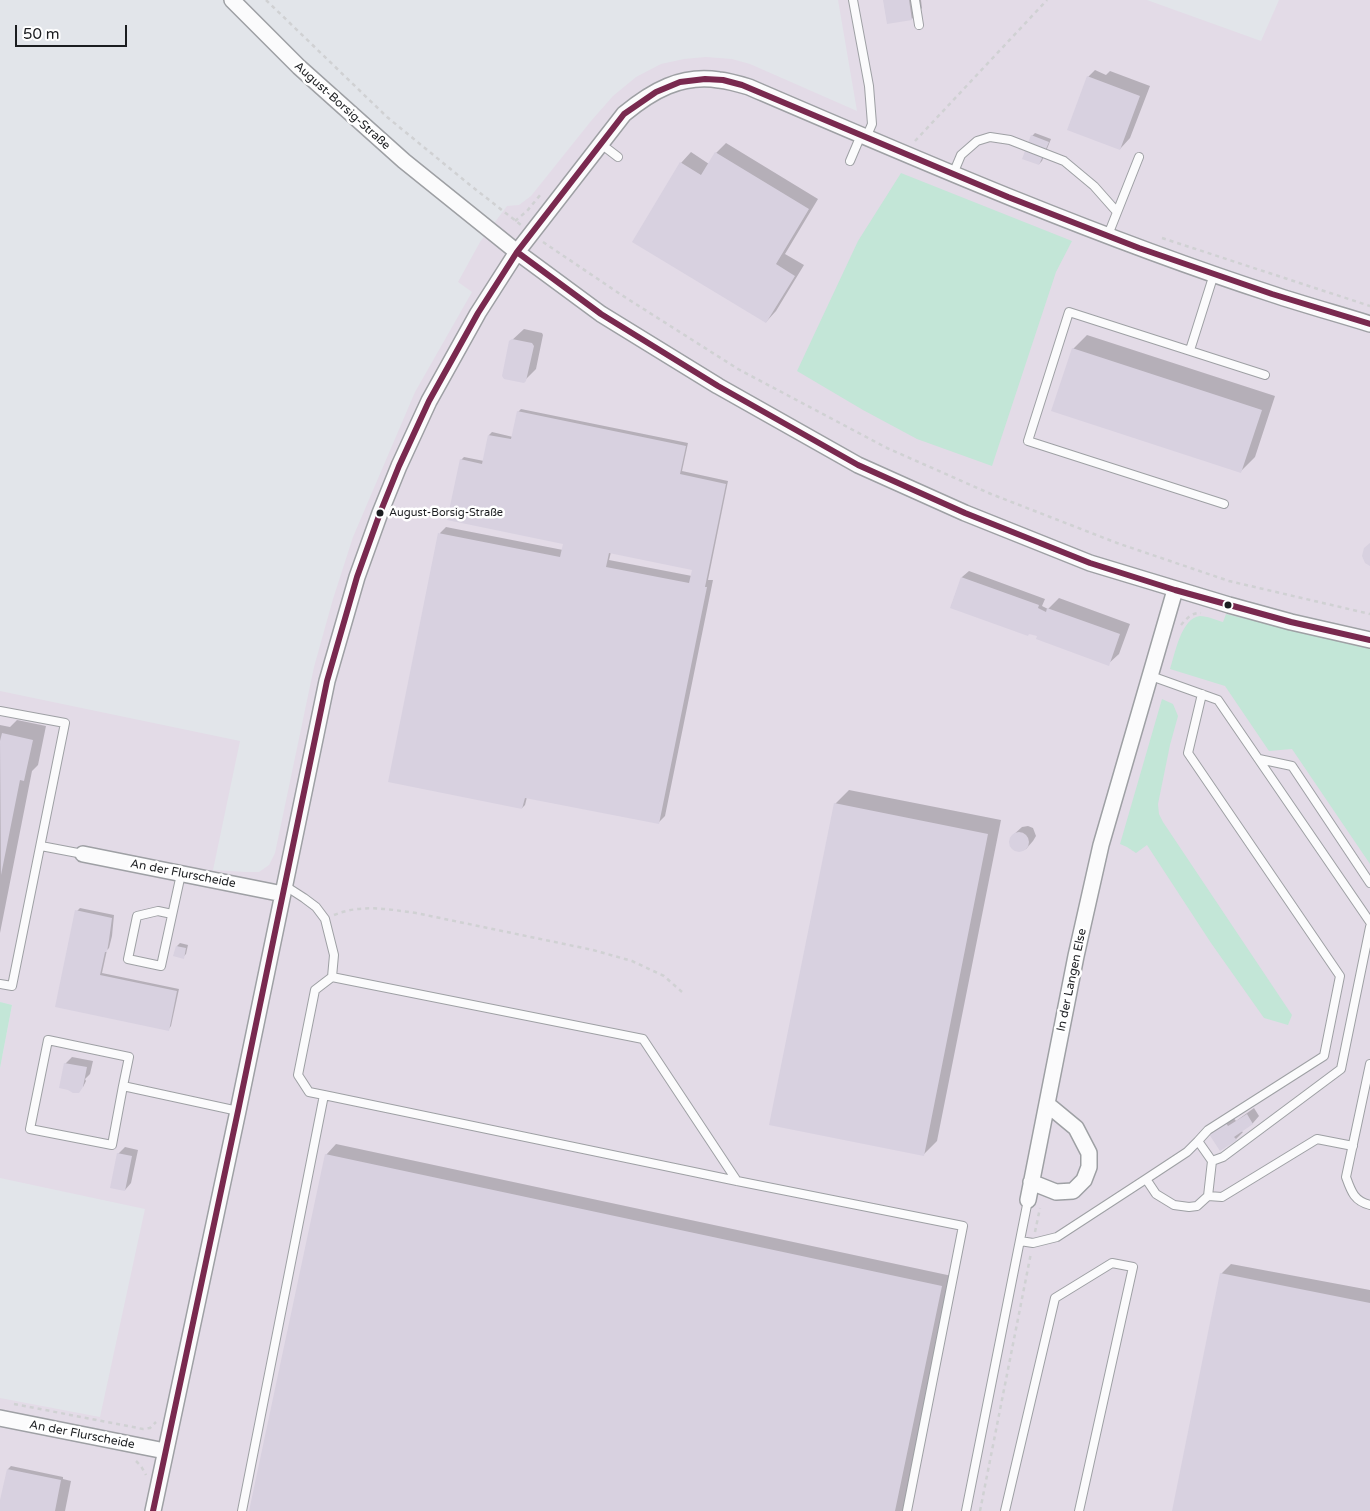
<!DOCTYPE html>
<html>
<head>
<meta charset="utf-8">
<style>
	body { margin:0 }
	#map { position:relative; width:1370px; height:1511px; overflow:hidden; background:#e2e5ea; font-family:"Varela Round",sans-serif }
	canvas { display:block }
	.scale { position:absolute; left:15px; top:25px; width:112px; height:22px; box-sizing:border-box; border:2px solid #1b1d20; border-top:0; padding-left:6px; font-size:15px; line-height:18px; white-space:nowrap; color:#1b1d20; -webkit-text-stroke:4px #fff; paint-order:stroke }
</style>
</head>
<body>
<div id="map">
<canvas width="1370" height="1511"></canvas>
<div class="scale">50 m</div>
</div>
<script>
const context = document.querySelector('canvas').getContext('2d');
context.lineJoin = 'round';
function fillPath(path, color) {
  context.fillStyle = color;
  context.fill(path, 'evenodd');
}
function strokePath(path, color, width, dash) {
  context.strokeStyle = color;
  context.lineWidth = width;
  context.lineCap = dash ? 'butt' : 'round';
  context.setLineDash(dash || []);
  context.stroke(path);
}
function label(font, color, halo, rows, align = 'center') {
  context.font = font + ' "Varela Round",sans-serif';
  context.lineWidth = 5;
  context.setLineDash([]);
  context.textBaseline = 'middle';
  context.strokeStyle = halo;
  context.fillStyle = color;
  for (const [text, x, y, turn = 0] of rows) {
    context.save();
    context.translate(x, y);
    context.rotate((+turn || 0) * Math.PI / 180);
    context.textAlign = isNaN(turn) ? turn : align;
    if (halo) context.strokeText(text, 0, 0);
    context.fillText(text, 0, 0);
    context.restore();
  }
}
fillPath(new Path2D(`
	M838,0h309l114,41 18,-41h91v1511h-1370v-113l100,19 45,-208 -145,-31v-110l12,-63 -12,-3v-311l240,50 -27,129 33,2h13l10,-7 6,-12 39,-186 19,-68 20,-62 62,-145 57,-100 -14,-10 22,-40 27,-36 12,-1 12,-9 60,-75 22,-25 23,-19 25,-13 23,-5 22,-2 26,2 18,5 107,47z`), '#e3dbe7');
fillPath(new Path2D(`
	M901,173l171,68 -16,31 -64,194 -75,-27 -54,-29 -66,-39 61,-130z
	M1226,614l144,35v215l-78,-115 -23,2 -44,-65 -55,-17c5,-15 11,-51 30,-53 7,0 16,4 23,6z
	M1162,699l11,5 5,12 -8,29 -12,59 1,10 4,8 129,193 -4,10 -24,-7 -53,-75 -64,-98 -11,8 -9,-6 -7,-3z
	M0,1002l12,3 -12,63z`), '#c3e6d7');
fillPath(new Path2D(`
	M884,0h37l1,8 -10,11z
	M1095,70l11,5 4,-4 40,15 -20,52 -10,11 -32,-72z
	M1035,133l16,6 -9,22 -3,3 -7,-28z
	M726,143l92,56 -33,55 19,11 -28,46 -10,11 -85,-159 10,-11 18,12 7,-11z
	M524,329l18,4 1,2 -7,34 -13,13 -13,-40z
	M1087,335l188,61 -20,61 -14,14 -168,-122z
	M521,409l167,34 -6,28 46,10 -20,99h5l-48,236 -7,7 -131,-26 -2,8 -3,3 -82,-275 6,-6 117,23 1,-7 -103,-83 3,-3 20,4 5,-26 3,-3 21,5 5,-25zM611,552l82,17 -1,7 -83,-16z
	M969,571l76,28 -3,7 6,3 11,-11 71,26 -11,30 -11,10 -69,-28 -88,-29 11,-30z
	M17,720l29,6 -8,39 -6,6 -32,162v-208l10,2z
	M849,790l152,30 -64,321 -14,14 -88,-351z
	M1028,826l5,2 3,8 -3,5 -7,8 -8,2 -6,-3 -2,-6 2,-6 10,-9z
	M80,908l34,7 -2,21 -3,12 -2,2 -5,23 77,16 -8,37 -3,4 -111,-24 20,-95z
	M180,943l8,2 -2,9 -3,3 -6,-11z
	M72,1057l21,4 -3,13 -5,5 1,2 -3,6 -18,-23z
	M1254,1108l5,8 -6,7 -12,8 2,1 -7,7 -25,-5 6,-6 16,-11 3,4z
	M336,1144l616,132 -49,235h-652l75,-356z
	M125,1147l13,3 -7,33 -6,7 -7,-36z
	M1231,1264l139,26v221h-197l48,-237z
	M11,1466l52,11v2l8,2 -6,30h-65l8,-42z`), '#0003');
fillPath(new Path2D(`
	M883,0h26l3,20 -25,4z
	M1087,76l53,20 -20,54 -53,-20z
	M1031,135l18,7 -10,23 -17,-6z
	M715,152l94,57 -33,55 19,12 -29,47 -134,-81 48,-80 21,13z
	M512,339l20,4 2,3 -8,35 -2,2 -20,-4 -2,-3 7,-35z
	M1072,348l190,62 -21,63 -190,-62z
	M517,411l169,35 -6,28 46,10 -21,103h2l-48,237 -134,-26 -3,11 -134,-27 50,-249 122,24 3,-13 -116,-24 13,-61 22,5 6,-29 23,4zM609,553l83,17 -3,13 -83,-16z
	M1370,543v23l-5,-3 -3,-7 2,-8z
	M961,577l78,28 -1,3 8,4 1,-4 73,26 -11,32 -73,-27 1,-3 -8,-2 -1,2 -78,-28z
	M2,733l31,7 -9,41 -4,-1 -19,95 -1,-134z
	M834,803l154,31 -64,322 -155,-31z
	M1009 842a10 10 0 1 1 20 0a10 10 0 1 1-20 0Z
	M75,910l37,8 -3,22 -2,12h-2l-5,23 77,16 -8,40 -114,-24z
	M176,946l10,2 -2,11 -11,-3z
	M64,1063l23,4 -4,20 -4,6h-6l-5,-3 -9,-2z
	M1247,1114l6,10 -19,13 3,3 -17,11 -11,-17 17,-11 2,3z
	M117,1153l15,3 -7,35 -15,-3z
	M325,1154l617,132 -47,225h-646z
	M1220,1273l150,30v208h-198z
	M7,1469l54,11 -6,31h-55v-11z`), '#d8d1e0');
const service = new Path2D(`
	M853,0l16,86 3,38 -6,14
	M915,0l4,25
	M601,144l17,13
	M850,161l11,-26
	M953,174l8,-19 16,-14 13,-4 20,3 54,21 30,25 23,26
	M1108,235l31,-78
	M1190,350l24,-76
	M1224,504l-196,-63 41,-129 196,63
	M1151,676l67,24 152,222
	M0,711l65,12 -53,263 -12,-2
	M1259,759l33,7 78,117
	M41,846l42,8
	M284,888l6,1 14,9 12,9 9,12 9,36 -2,22
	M172,914l-14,-3 -21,5 -9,43 33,7 20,-92
	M1370,1064l-24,113c5,14 8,24 24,28
	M123,1086l-11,59 -82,-16 18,-89 81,17 -6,29 115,25
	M324,1095l413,86 226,45 -56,285
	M1198,1141l10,-11 116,-74 16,-80 -152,-223 14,-59
	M1212,1161l11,-4 118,-88 29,-142
	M1146,1179l41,-27 11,-11 14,20 -4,35
	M1020,1241l13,2 24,-6 89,-58 10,15 18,11 15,2 8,-1 11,-10 14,1 95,-58 36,7
	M242,1511l82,-416 -15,-3 -11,-17 17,-85 17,-13 311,62 94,142
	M966,1511l62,-311
	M1005,1511l50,-213 57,-35 21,4 -54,244`);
const minor = new Path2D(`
	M232,0l67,67 105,94 113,91 84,62 117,72 140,79 107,48 125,50 139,42 62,17 79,18
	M83,854l200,40
	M1031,1182l25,10 17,-1 11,-11 5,-13v-14l-13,-25 -29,-24
	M1028,1200l48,-244 25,-111 74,-255
	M0,1418l165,33
	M153,1511l85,-400 89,-430 30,-104 23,-64 19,-47 30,-65 49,-88 39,-61 107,-138c28,-23 57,-40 95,-34 10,1 20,4 30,7 172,74 345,149 523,207 33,11 66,20 98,30`);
strokePath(service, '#9ea0a4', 10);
strokePath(minor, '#9ea0a4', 18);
strokePath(new Path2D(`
	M266,0l121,117 83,68 51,40
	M915,141l132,-141
	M515,221l12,-10 14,-17
	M1162,238l208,68
	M543,242l77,52 118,75 149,79 104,46 126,49 112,38 141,33
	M1181,625c5,-6 11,-13 20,-12
	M334,915c27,-11 53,-6 82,-2l177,37 39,11 32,15 18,16
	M1035,1232l5,-24
	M14,1404l129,25 7,-1 6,-6
	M136,1461l5,5 5,9
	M980,1511l51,-258`), '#d0d1d3', 2.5, [4, 4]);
strokePath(service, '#fbfbfc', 8);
strokePath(minor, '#fbfbfc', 15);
strokePath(new Path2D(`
	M517,252l84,62 117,72 140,79 107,48 125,50 85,27 116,32 79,18
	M153,1511l85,-400 89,-430 30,-104 23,-64 19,-47 30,-65 49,-88 39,-61 107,-138 32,-22 24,-10 25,-3 18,1 19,5 266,112 131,51 133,46 98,30`), '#79294f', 6);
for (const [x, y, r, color] of [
	[380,513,4.5,"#1b1d20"],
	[1228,605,4.5,"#1b1d20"]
]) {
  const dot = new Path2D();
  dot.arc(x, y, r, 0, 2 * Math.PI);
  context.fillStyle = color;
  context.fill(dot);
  strokePath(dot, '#fff', 2);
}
label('11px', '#1b1d20', '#fff', [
	["August-Borsig-Straße",389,513]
], 'left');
label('12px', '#1b1d20', '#fff', [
	["August-Borsig-Straße",342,106,42],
	["An der Flurscheide",183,874,11],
	["In der Langen Else",1072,980,-78],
	["An der Flurscheide",82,1435,11]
]);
</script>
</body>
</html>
